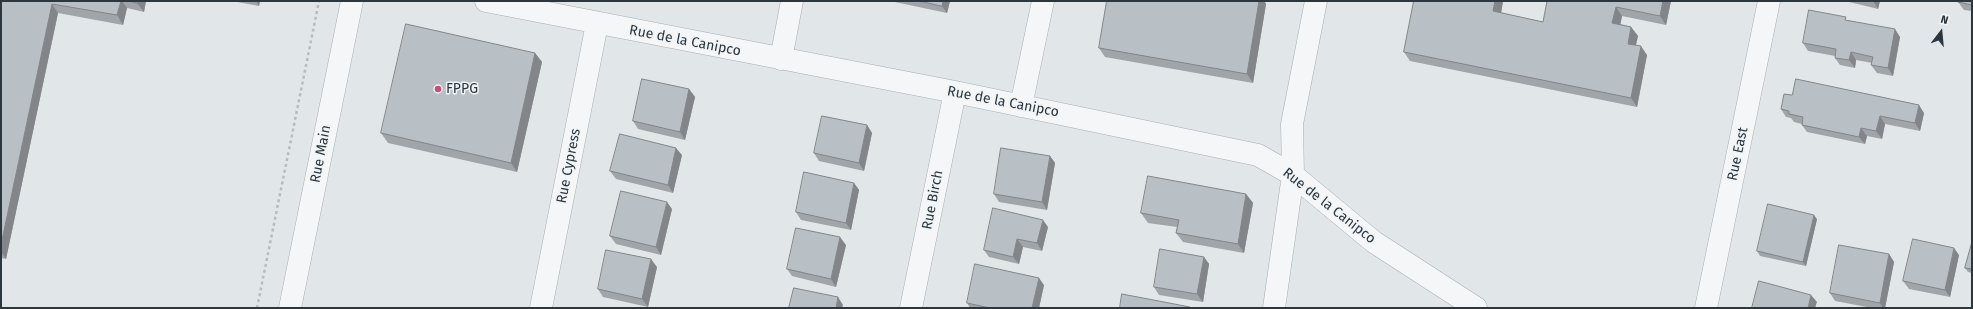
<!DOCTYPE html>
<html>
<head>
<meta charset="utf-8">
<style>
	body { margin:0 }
	#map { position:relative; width:1973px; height:309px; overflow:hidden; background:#e1e6e9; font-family:"Fira Sans",sans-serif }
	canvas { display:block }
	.frame { position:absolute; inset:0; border:2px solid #2b363f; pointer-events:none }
	.north { position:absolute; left:1921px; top:12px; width:40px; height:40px; -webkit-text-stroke:3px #f1f4f6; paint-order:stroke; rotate:16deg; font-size:11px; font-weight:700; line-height:16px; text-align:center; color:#2b363f }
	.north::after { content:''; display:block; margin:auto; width:14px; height:18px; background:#2b363f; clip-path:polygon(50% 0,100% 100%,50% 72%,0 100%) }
</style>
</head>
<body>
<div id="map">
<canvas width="1973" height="309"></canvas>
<div class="frame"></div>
<div class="north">N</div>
</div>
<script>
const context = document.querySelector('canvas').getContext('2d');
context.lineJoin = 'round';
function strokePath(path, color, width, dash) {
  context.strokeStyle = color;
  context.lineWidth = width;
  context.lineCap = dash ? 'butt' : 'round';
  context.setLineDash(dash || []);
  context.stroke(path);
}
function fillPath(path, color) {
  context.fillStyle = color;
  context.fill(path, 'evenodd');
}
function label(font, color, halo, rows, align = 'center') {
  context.font = font + ' "Fira Sans",sans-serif';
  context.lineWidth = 3;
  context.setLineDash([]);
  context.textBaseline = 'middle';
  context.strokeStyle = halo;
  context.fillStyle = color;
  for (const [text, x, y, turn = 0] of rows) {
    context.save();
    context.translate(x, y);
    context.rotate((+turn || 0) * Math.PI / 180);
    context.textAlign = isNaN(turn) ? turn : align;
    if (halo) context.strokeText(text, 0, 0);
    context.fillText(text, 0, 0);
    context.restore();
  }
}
const minor = new Path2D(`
	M486,1l469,91 303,63 35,20 81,67 102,66
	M781,59l11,-58
	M1021,106l22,-105
	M541,308l56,-284
	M911,308l44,-216
	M1274,308l19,-133 -1,-51 24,-123
	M1706,308l63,-307`);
const tertiary = new Path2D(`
	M290,308l62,-307`);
strokePath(minor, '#a7aeb3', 23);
strokePath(tertiary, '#a7aeb3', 23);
strokePath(new Path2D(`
	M257,308l62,-307`), '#b8bcc0', 2.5, [3, 3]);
strokePath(minor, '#f4f6f7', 22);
strokePath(tertiary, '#f4f6f7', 22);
fillPath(new Path2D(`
	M1,1h145l-2,11 -17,-4 -4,17 -65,-12 -52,246 -5,-1z
	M232,1h28l-1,5z
	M890,1h60l-3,12z
	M1107,1h157l2,3 -13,79 -148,-26 -6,-9z
	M1414,1h89l-2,12 42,9 4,-21h124l-5,24 -44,-9 -2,8 11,3 7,9 -2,9 11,10 -10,52 -227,-46 -6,-9z
	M1845,1h35l-2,8z
	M1972,1v10l-8,-1 -6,-8z
	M1848,20l52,17 -7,39 -16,-3 -6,-8 1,-2 -16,-3 -1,8 -15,-3 -5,-7v-2l-27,-5 -5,-8z
	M535,53l7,9 -25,110 -129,-29 -7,-10z
	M689,89l6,8 -10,43 -47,-11 -5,-8z
	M1792,95l132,18 -4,18 -35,-7 -3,15 -15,-3 -2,8 -58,-12 -5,-7v-1l-8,-2 -3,-4 -5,-1 -5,-8z
	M867,125l5,8 -8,38 -45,-10 -5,-8z
	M682,155l-9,38 -57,-14 -6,-8z
	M1050,156l5,7 -8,47 -48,-8 -5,-8z
	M854,183l5,7 -8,40 -50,-10 -5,-8z
	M1246,194l7,9 -9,50 -61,-11 -7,-9 1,-6 -29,-4 -7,-10z
	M672,209l-11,46 -45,-11 -6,-8z
	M1817,219l-11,47 -46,-10 -3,-5z
	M1048,227l-6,24 -19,-4 -4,17 -30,-7 -5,-7z
	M1972,242v31l-4,-1 -3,-4z
	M846,245l-10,42 -44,-11 -5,-7z
	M1889,254l5,8 -9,46h-13l-37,-7 -5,-8z
	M1959,255l-9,42 -41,-8 -6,-8z
	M1204,257l5,7 -6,38 -44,-7 -5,-8z
	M657,267l-9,40 -45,-10 -5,-8z
	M1044,285l-5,23h-69l-3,-5z`), '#9fa5a9');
fillPath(new Path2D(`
	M121,1h1l5,7 -4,17 -6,-10z
	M137,1h9l-2,11 -7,-9z
	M256,1h4l-1,5z
	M943,1h7l-3,12 -5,-7z
	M1259,1h5l2,3 -13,79 -6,-9z
	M1495,1h8l-3,19 -7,-9z
	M1663,1h8l-5,24 -6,-9z
	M1873,1h7l-2,8z
	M52,4l6,9 -52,246 -5,-7v-7z
	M1616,7l6,9 -3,16 -7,-9z
	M1631,27l7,9 -4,17 -6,-9z
	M1895,29l5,8 -7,39 -5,-8z
	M1641,46l6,9 -10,52 -6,-9z
	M1851,52l5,8 -1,8 -6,-8z
	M535,53l7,9 -25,110 -6,-9z
	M689,89l6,8 -10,43 -5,-8z
	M1919,105l5,8 -4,18 -5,-8z
	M1880,116l5,8 -3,15 -6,-8z
	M867,125l5,8 -8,38 -5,-8z
	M1861,128l6,8 -2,8 -6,-7z
	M676,148l6,7 -9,38 -5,-8z
	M1050,156l5,7 -8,47 -5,-8z
	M854,183l5,7 -8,40 -5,-7z
	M1246,194l7,9 -9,50 -6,-9z
	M667,202l5,7 -11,46 -5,-8z
	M1814,215l3,4 -11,47 -3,-4z
	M1043,220l5,7 -6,24 -5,-8z
	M840,237l6,8 -10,42 -5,-8z
	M1017,239l6,8 -4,17 -6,-7z
	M1954,248l5,7 -9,42 -5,-7z
	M1889,254l5,8 -9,46h-2l-3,-5z
	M1204,257l5,7 -6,38 -6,-8z
	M651,259l6,8 -9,40 -6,-8z
	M1039,278l5,7 -5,23h-7z
	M1811,295l6,7 -2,6h-7z
	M838,297l5,8 -1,3h-6z`), '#82868a');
const building = new Path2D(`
	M1,1h120l-4,14 -65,-11 -51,241z
	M130,1h7v2z
	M920,1h23l-1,5z
	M1107,1h152l-12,73 -148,-26z
	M1414,1h81l-2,10 50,11 4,-21h116l-3,15 -44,-9 -4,16 19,4 -3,17 13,2 -10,52 -227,-46z
	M1958,1h14v4l-14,-3z
	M1809,10l37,7 -1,3 50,9 -7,39 -17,-3 2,-8 -22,-5 -2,8 -14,-2 1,-9 -33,-6z
	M406,24l129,29 -24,110 -130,-30z
	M642,79l47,10 -9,43 -47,-11z
	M1796,79l123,26 -4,18 -35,-7 -4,15 -15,-3 -2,9 -57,-12 1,-8 -14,-3v-3l-8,-2 3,-15 8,1z
	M822,116l45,9 -8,38 -45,-10z
	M620,134l56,14 -8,37 -58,-14z
	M1001,148l49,8 -8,46 -48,-8z
	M804,172l50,11 -8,40 -50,-11z
	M1148,176l98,18 -8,50 -62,-11 3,-13 -38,-7z
	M621,191l46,11 -11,45 -46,-11z
	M1768,204l46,11 -11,47 -46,-11z
	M993,208l50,12 -6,23 -20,-4 -4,18 -29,-7z
	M796,228l44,9 -9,42 -44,-10z
	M1913,239l41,9 -9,42 -42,-9z
	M1972,242v27l-7,-1z
	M1839,245l50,9 -9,49 -50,-10z
	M1160,249l44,8 -7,37 -43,-7z
	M606,250l45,9 -9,40 -44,-10z
	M975,264l64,14 -7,30h-42l-23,-5z
	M1759,281l52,14 -3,13h-56z
	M794,288l44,9 -2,11h-47z
	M1122,294l68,13v1h-70z`);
fillPath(building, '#b9c0c5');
strokePath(building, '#82868a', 1);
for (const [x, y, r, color] of [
	[438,89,4,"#c54f79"]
]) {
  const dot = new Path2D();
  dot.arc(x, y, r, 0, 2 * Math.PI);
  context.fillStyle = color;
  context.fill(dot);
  strokePath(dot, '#f1f4f6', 1.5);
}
label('14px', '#2b363f', '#f1f4f6', [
	["Rue de la Canipco",685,41,11],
	["Rue de la Canipco",1003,102,11],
	["Rue Main",321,154,-79],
	["Rue East",1738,154,-78],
	["Rue Cypress",569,166,-79],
	["Rue Birch",933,200,-79],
	["Rue de la Canipco",1329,206,38]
]);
label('14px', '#2b363f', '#f1f4f6', [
	["FPPG",446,89]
], 'left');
</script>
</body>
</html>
